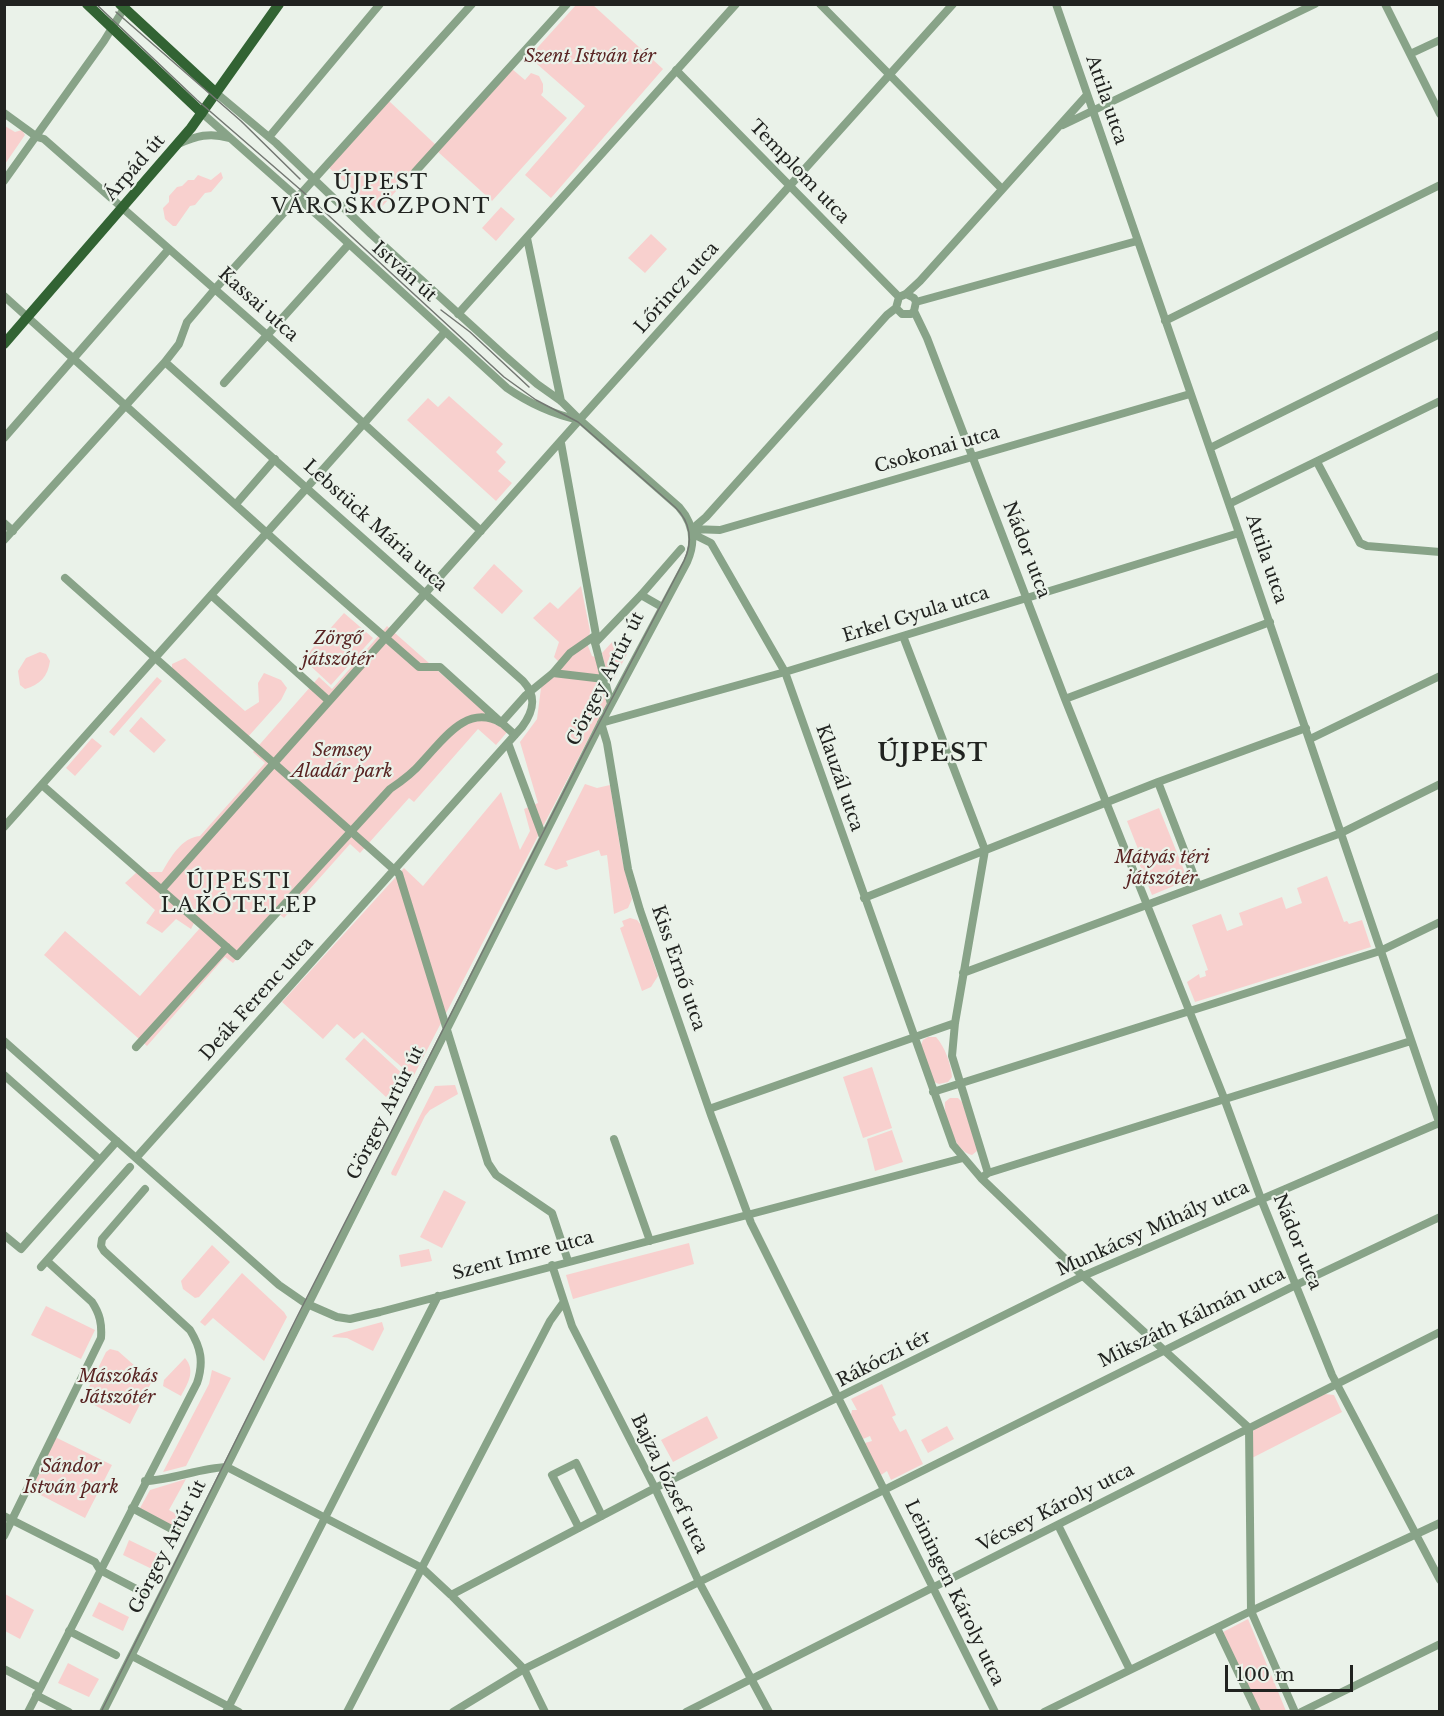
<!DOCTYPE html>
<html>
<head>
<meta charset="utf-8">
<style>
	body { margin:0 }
	#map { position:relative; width:1444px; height:1716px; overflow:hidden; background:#eaf2e9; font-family:"Libre Baskerville",serif }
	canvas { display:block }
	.frame { position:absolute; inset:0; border:6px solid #212320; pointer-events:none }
	.scale { position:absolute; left:1225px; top:1665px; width:128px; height:27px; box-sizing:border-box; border:3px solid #212320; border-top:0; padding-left:8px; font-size:18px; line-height:21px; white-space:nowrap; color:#212320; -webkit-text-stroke:4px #eaf2e9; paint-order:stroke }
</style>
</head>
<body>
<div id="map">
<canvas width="1444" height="1716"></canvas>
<div class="frame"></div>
<div class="scale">100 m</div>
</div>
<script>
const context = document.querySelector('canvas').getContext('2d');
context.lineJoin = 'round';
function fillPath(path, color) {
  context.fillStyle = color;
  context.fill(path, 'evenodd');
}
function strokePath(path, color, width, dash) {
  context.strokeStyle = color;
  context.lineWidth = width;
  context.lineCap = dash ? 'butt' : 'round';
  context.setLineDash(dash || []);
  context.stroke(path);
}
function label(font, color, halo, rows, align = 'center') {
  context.font = font + ' "Libre Baskerville",serif';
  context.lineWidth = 4.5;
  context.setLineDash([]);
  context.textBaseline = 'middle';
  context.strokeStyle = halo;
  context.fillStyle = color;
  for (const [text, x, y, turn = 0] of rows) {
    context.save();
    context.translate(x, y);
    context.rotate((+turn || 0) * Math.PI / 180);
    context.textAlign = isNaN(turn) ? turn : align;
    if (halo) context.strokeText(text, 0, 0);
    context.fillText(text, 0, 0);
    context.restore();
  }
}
fillPath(new Path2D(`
	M576,5h17l70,64 -112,129 -26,-23 60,-69 -56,-49z
	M512,69l13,11 6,-7 8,3 4,8v8l-2,3 26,23 -75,83 -55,-50z
	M389,101l48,45 -59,65 -50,-44z
	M5,126l10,6 7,-2 3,5 -20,29z
	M221,172l2,6 -12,14 -6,1 -10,12 -5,1 -14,20h-3l-8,-7 -2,-11 6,-6v-6l8,-9 5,-1 6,-6h6l4,-5 13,5z
	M501,207l14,12 -19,22 -14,-13z
	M651,234l16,15 -22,24 -17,-15z
	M449,396l54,48 -7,8 10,10 -8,9 14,12 -16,18 -89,-81 21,-22 10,9z
	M494,564l29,27 -21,23 -29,-26z
	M581,586l9,45 -2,15 4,10 3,1 13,44 -195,376 -51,-45 -8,7 -17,-15 -14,15 -41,-37 122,-134 19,18 78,-94 19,58 10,-19 -6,-22 14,-6 -18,-61 17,-23 4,-31 20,-24 -7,-7 5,-15 -26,-24 17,-16 8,7z
	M344,613l29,25 -42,47 -28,-26z
	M387,626l85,75 7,2 14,20 15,8 -12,14 -18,-16 -64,73 -5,-4 -49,55 -10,-9 -66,74 -6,-5 -45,50 -8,-6 -78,89 -103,-91 21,-24 75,65 60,-68 -6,-5 -3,6 -15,-10 -14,14 -16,-10 9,-13 -30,-27 12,-11h25c9,-15 19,-34 38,-36l65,-73 -12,-11 66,-75 13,12z
	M614,640l15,10 -17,33 -3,1 -7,-31z
	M40,652l6,2 4,7c-2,15 -10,24 -25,28l-5,-4 -2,-14 8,-13z
	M185,658l60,53 14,-9 -1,-19 6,-10 17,7 6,8 -6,12 -34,38 -75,-65v-9z
	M157,677l5,4 -48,55 -5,-4z
	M141,717l25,23 -12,13 -25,-22z
	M92,738l10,8 -27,30 -9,-8z
	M585,784l12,4 13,-3 12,74 10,40 -4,9 -14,6 -7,-59 -6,1 -2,-6 -33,11 2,5 -12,4 -12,-5z
	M1159,808l29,72 -36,15 -16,-39 4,-2 -13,-33z
	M1327,876l17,46 3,-1 2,3 13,-4 9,27 -176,55 -8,-20 12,-8 1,4 6,-2 -1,-5 3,-1 -16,-45 29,-11 6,17 16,-6 -4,-12 43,-16 4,12 16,-6 -5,-15z
	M630,918l7,2 4,5 17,51 -7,11 -9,4 -22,-63 4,-2 -2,-5z
	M928,1037h8c9,10 15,27 16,40l-4,5 -9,2 -5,-2 -13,-37 2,-5z
	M364,1038l41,38 -19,21 -41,-38z
	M872,1067l20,61 -29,10 -20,-61z
	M455,1085l3,9 -28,16 -5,6 -29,60 -4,-1 -1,-2 44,-87z
	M950,1098h8l4,4 15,43v6l-5,4c-17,-3 -29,-38 -27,-53z
	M892,1130l11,32 -28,9 -8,-32z
	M444,1190l22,12 -24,46 -22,-11z
	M689,1243l5,21 -121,35 -7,-24z
	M212,1245l18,17 -31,35 -4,1 -12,-9 -2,-8z
	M429,1249l3,12 -31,6 -2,-12z
	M242,1273l42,39 3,5 -23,44 -51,-43 -8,8 -5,-4z
	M46,1306l49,24 -14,29 -50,-24z
	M382,1322l2,7 -11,22 -26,-13 -15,-1 2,-2z
	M110,1349l8,2 34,30 -22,43 -47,-25 23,-47z
	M185,1358c11,13 3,25 -4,38l-18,-10 1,-6z
	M212,1370l19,8 -45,88 -23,6 46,-88z
	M882,1384l14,31 -4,2 8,15 6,-3 17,35 -32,16 -4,-9 -6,4 -2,-3 -14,-29 7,-2 -2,-5 -7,3 -12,-24 1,-5h5l-6,-11z
	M1325,1394l9,1 8,17 -90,46v-26l4,-4z
	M707,1416l11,22 -45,24 -12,-22z
	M947,1426l7,13 -26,14 -7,-13z
	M55,1437l57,28 -27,53 -54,-28z
	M186,1479l-17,31 18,10 -6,11 -41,-23 10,-18z
	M129,1540l31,15 -6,15 -31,-15z
	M5,1594l29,16 -14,29 -15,-8z
	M99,1602l30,15 -6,14 -31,-15z
	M1248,1619l38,92h-26l-37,-79z
	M68,1663l31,16 -10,18 -31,-14z`), '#f8d0ce');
strokePath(new Path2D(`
	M820,4l182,185
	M1056,4l183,529 201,592
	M1385,4l55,110
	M1410,54l30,-14
	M676,70l223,227
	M4,113l33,24 7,2 223,196 214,196
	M202,113l122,108 183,167c23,16 45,26 72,32
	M1063,125l252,-121
	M269,137l111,-133
	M178,144c18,-8 32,-12 51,-6
	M415,172l152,-168
	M4,181l100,-140 22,-36
	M527,238l34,163
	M906,294l8,4 2,4 -2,9 13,27 138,361 159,399 37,101 71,176 108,205
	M4,296l296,267 119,104h21l75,68
	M916,302l221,-61
	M896,308l3,-11 7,-3 14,-13 167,-186
	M896,308l6,6h9l3,-3
	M458,314l278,-310
	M1165,321l275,-136
	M224,383l125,-139
	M4,438l165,-189
	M561,443l35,192 -1,8 16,61
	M1210,448l230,-114
	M1317,462l43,81 7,3 73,6
	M310,484l135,-152
	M236,504l39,-45
	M1229,504l211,-103
	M4,523l9,8
	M692,529l28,1 470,-136
	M692,529l14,-12 181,-202 9,-7
	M693,534l18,9 74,129 168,473 28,33 102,98 166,152
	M4,540l161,-178 14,-18 8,-22 28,-33 257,-285
	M65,578l334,296 89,289 8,12 56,38 16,48
	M211,595l118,106
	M641,595l21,12
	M903,636l82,214 -30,173 -3,33 36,117
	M595,643l46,-48 40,-46
	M553,673l51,6
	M1065,699l205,-77
	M601,723l6,20 21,126 12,41 71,205 40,108 244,489
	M601,723l184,-51 454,-139
	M1310,739l130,-63
	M508,743l35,94
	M1158,782l40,104
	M42,785l195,171 153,-167c12,-8 23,-16 32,-27 21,-22 45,-59 79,-39l25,-28 27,-22 17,-20 26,-18
	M4,827l300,-336
	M162,889l420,-472 371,-413
	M864,898l294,-116 148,-54
	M963,973l378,-140 99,-49
	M4,1041l275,244 26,18 32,14 13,2 30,-7 583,-154
	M136,1047l91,-100
	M4,1075l96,85
	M933,1092l447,-141 60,-29
	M709,1109l246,-86
	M614,1139l36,102
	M136,1158l386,-431c12,-16 15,-31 1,-46l-358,-319
	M984,1176l4,-3 423,-132
	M4,1235l17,14 96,-108
	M552,1265l20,61 83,162 44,94 70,130
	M41,1267l89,-100
	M1249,1428l2,183 44,101
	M145,1481c28,-1 54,-13 82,-14l195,101 29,27 73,74 21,43
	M132,1508l45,24
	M4,1516l91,46 5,8 46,24
	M1058,1525l72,145
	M579,1528l-27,-53 24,-12 26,53
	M4,1536l97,-198c1,-14 -1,-24 -9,-36l-45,-41
	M451,1595l204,-107 428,-212 356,-153
	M1217,1628l40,84
	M69,1631l47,24
	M132,1656l107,56
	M4,1669l36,19
	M36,1695l33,17
	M28,1712l169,-329c7,-21 4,-35 -7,-53l-86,-79 -3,-5 1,-7 43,-50
	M103,1712l498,-989 86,-161c9,-20 7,-38 -8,-55l-99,-87 -19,-19 -24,-17 -32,-28 -134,-122 -95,-91 -61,-51
	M226,1712l212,-416
	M347,1712l203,-391 13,-18
	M453,1712l71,-43 772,-384 144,-68
	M686,1712l754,-380
	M1044,1712l207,-101 189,-88
	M1301,1712l139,-68`), '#88a388', 8);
strokePath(new Path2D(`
	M87,4l115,109
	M120,4l95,88
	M4,344l187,-216 88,-124`), '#326333', 10);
strokePath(new Path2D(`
	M96,4l101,96 105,91 202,186 32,23 42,22 97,85c16,15 18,35 9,54l-99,189 -288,567 -196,395
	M116,12l125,109 59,58
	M441,310l29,22 59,55`), '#737772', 1.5);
label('italic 18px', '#592423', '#eaf2e9', [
	["Szent István tér",590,57],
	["Zörgő",338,639],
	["játszótér",338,660],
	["Semsey",342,751],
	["Aladár park",342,772],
	["Mátyás téri",1162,858],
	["játszótér",1162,879],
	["Mászókás",118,1377],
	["Játszótér",118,1398],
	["Sándor",71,1467],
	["István park",71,1488]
]);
label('18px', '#212320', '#eaf2e9', [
	["Attila utca",1106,100,71],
	["Árpád út",135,168,-49],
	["Templom utca",799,172,46],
	["István út",404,272,42],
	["Lőrincz utca",677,288,-48],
	["Kassai utca",258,305,42],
	["Csokonai utca",937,450,-16],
	["Lebstück Mária utca",375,526,42],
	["Nádor utca",1026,550,69],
	["Attila utca",1266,559,71],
	["Erkel Gyula utca",916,615,-17],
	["Görgey Artúr út",606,679,-63],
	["Klauzál utca",839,778,71],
	["Kiss Ernő utca",678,968,71],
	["Deák Ferenc utca",257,999,-48],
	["Görgey Artúr út",386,1113,-63],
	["Munkácsy Mihály utca",1153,1229,-24],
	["Nádor utca",1297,1242,68],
	["Szent Imre utca",523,1256,-15],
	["Mikszáth Kálmán utca",1192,1318,-26],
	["Rákóczi tér",884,1359,-27],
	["Bajza József utca",669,1484,64],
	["Vécsey Károly utca",1056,1508,-27],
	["Görgey Artúr út",168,1547,-63],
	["Leiningen Károly utca",954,1593,64]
]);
context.letterSpacing = '1.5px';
label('21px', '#212320', '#eaf2e9', [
	["ÚJPEST",381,183],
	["VÁROSKÖZPONT",381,207],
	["ÚJPESTI",239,882],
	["LAKÓTELEP",239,906]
]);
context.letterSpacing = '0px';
context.letterSpacing = '1.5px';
label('bold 24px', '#212320', '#eaf2e9', [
	["ÚJPEST",933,754]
]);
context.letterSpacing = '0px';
</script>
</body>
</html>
